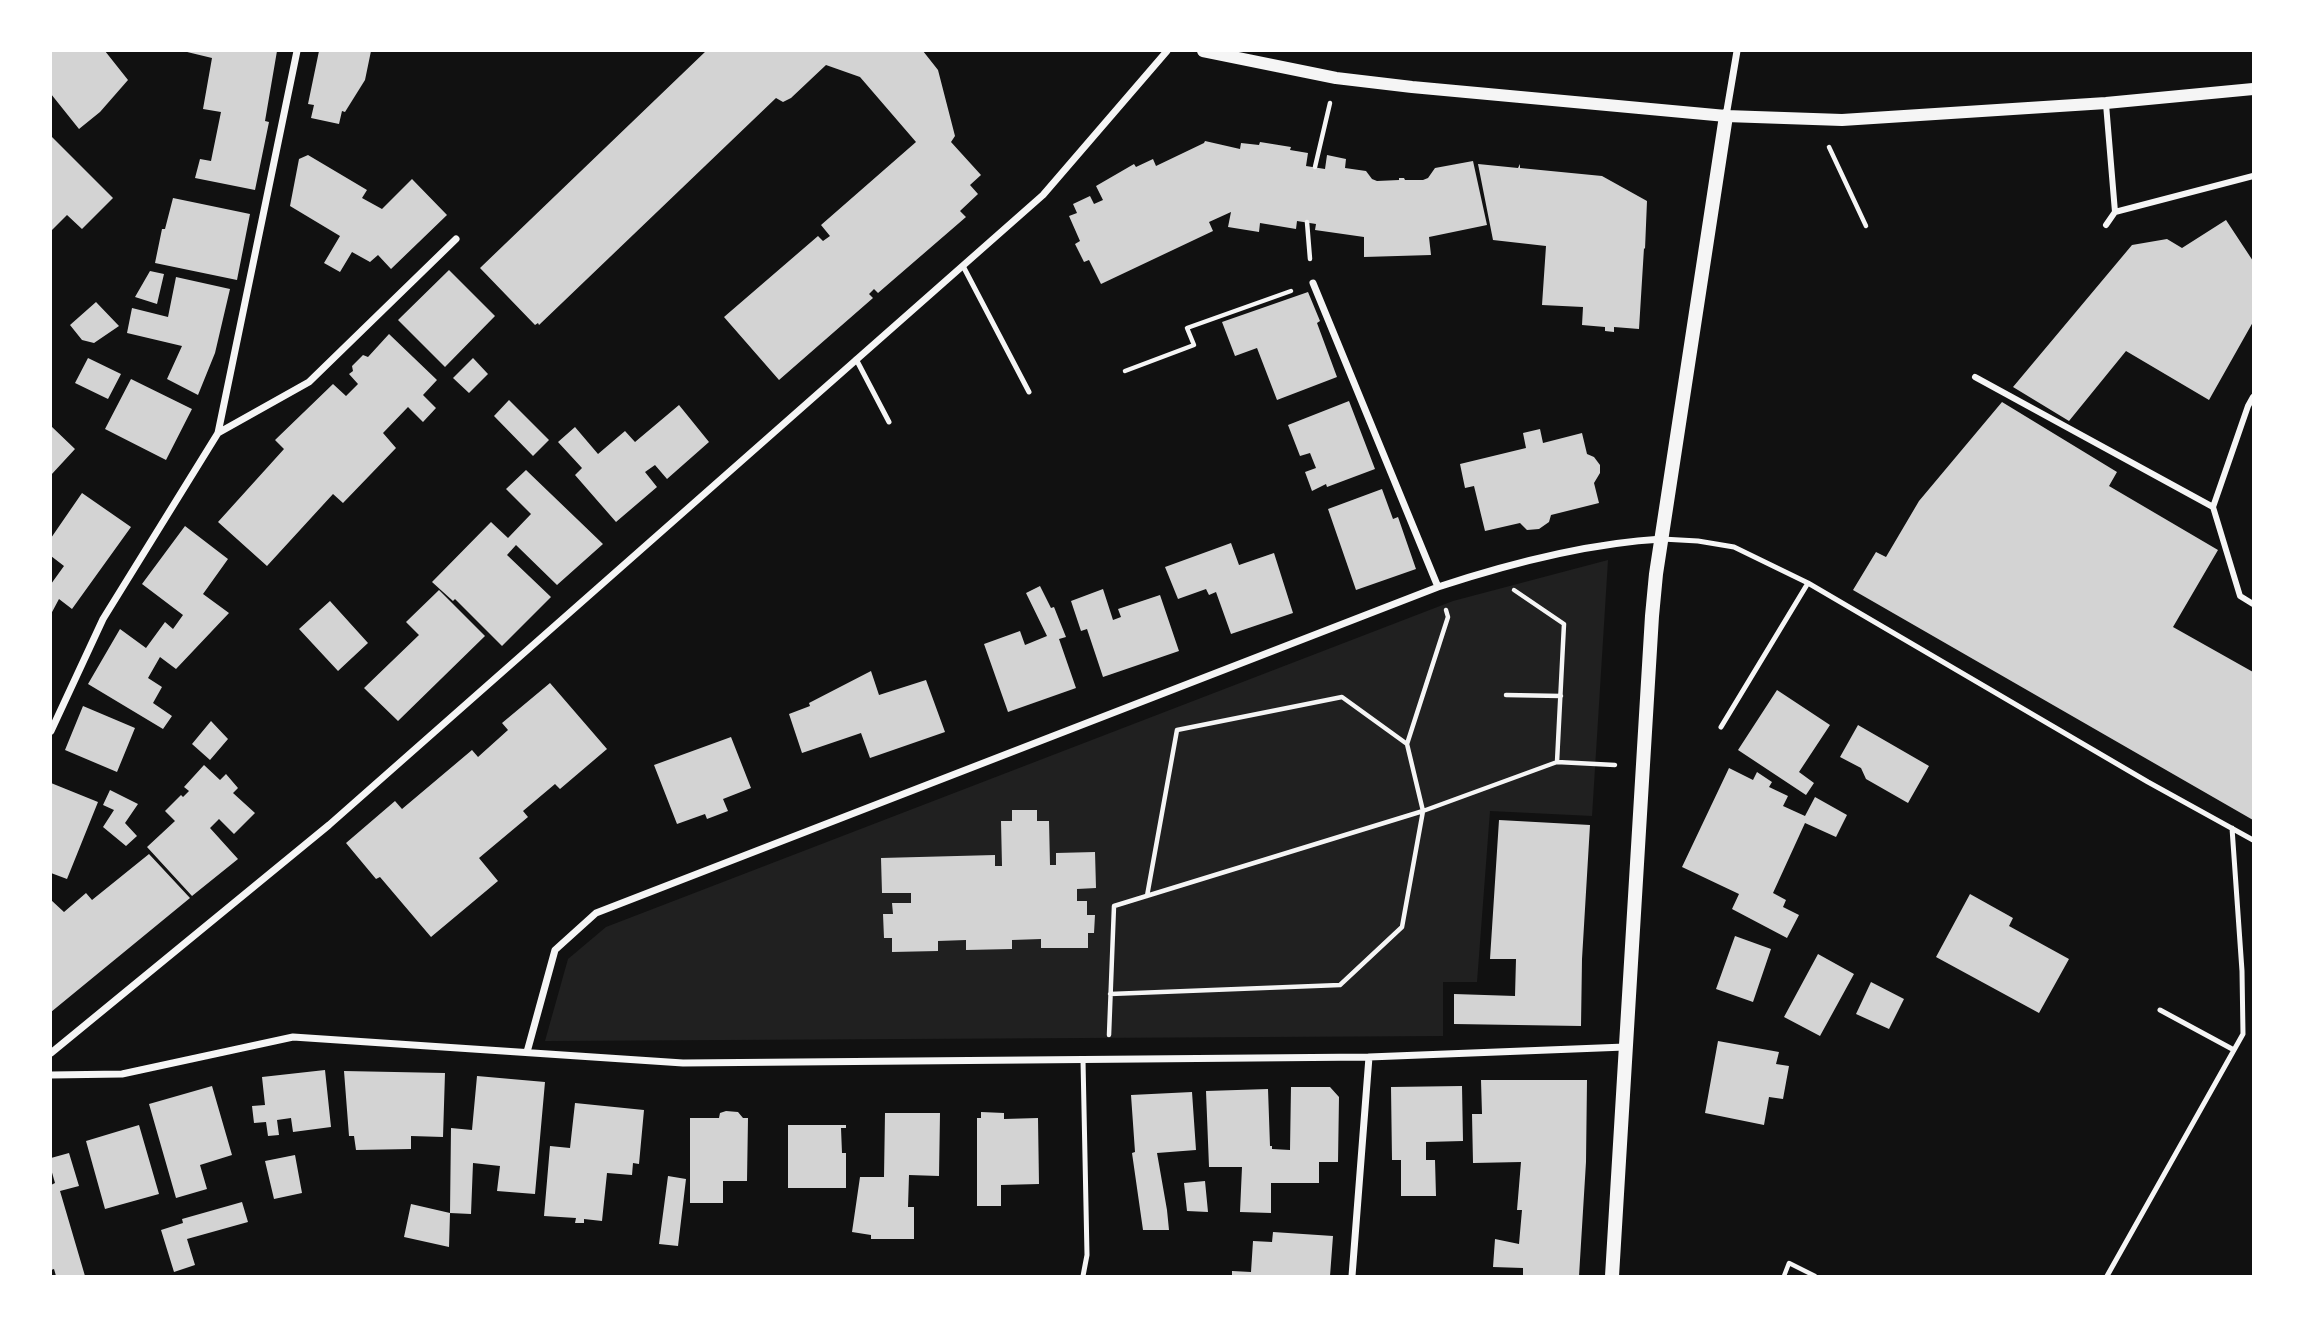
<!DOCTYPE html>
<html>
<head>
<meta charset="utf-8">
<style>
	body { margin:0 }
	#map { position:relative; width:2304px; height:1327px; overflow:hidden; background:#111; font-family:Poppins,sans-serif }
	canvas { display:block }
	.frame { position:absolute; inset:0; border:52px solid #fff; pointer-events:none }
</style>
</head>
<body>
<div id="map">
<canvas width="2304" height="1327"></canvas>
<div class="frame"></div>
</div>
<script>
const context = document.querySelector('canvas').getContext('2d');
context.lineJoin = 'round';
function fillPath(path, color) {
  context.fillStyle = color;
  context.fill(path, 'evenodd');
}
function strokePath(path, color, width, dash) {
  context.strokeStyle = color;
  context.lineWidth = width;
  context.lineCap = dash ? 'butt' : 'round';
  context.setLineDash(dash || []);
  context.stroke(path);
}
fillPath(new Path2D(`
	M1608,560l-16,256 -102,-5 -13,171h-34v54l-898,5 23,-82 38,-32 847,-326z`), '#202020');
fillPath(new Path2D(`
	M51,51h54l23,29 -28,32 -21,17 -28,-35z
	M183,51h94l-12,70 4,1 -14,68 -60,-12 5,-19 11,2 10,-49 -18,-3 9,-51z
	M319,51h52l-6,29 -20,32 -3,-1 -3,13 -28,-6 3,-13 -6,-1z
	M706,51h217l15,19 17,66 -4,6 30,33 -11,10 8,9 -18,17 6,6 -88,76 -4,-4 -5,5 4,4 -94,82 -55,-63 94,-81 5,5 7,-5 -9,-11 95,-83 -56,-65 -34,-12 -35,33 -8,4 -7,-4 -237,227 -1,-2 -3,2 -55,-57z
	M51,136l62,62 -31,31 -15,-14 -16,16z
	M1205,141l35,8 1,-6 18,2 1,-3 31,5 -1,3 18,3 -2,13 19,3 2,-14 19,4 -1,9 21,3 6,8 5,2 22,-1v-2h5l1,2h18l5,-2 7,-10 38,-7 14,64 -58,12 2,18 -67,2v-20l-49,-7 1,-6 -19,-3 -1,8 -36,-6 -1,9 -31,-5 3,-15 -22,10 4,9 -112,53 -12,-24 -5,2 -9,-18 5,-3 -11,-25 8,-3 -4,-9 17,-8 4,8 9,-4 -7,-14 38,-22 2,3 17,-8 3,7 48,-23z
	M308,155l59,35 -5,8 20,11 30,-30 35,36 -56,54 -13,-14 -8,7 -18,-10 -12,20 -16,-9 16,-27 -50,-30 9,-47z
	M1478,164l40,4 2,-4v4l82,8 45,25 -2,48 -1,-1 -5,81 -25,-2v5l-9,-1v-4l-23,-2 1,-18 -41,-2 4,-59 -53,-6z
	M173,198l77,16 -13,66 -82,-17 7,-34h3z
	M2226,220l27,41v61l-44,78 -83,-49 -57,70 -56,-34 119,-142 35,-6 15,9z
	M449,270l46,46 -50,51 -47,-47z
	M150,271l14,3 -7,30 -22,-7z
	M176,277l54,12 -15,64 -17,42 -31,-16 15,-33 -55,-13 5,-25 36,9z
	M1308,292l12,29 -3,2 20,54 -60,23 -20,-52 -22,8 -13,-34z
	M96,302l23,24 -25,17 -12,-3 -12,-15z
	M389,334l48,46 -14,15 13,13 -13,14 -15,-15 -25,26 13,15 -53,55 -10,-9 -66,72 -49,-44 66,-73 -9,-9 58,-56 13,12 12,-12 -9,-10 4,-3 -1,-5 11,-11 5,2z
	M88,358l33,16 -13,25 -33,-16z
	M473,358l15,16 -19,19 -16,-15z
	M131,379l61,30 -26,51 -61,-31z
	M509,400l40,40 -16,16 -39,-40z
	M1349,401l26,68 -48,18 -1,-3 -14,7 -7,-19 11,-4 -6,-15 -10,3 -12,-31z
	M2002,402l115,70 -8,14 109,64 -45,77 80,45v148l-400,-230 23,-38 10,5 33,-56z
	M679,405l30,37 -42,37 -12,-14 -10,7 12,15 -41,35 -41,-47 7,-7 -24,-26 17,-15 23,27 27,-23 10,11z
	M51,426l24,23 -24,26z
	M1540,429l3,14 39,-10 5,21 7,3 6,8v8l-6,10 5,20 -48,12 -2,7 -10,7 -12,1 -7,-7 -35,8 -11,-45 -9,2 -5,-24 66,-16 -3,-15z
	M526,470l77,74 -46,41 -41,-40 -9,10 44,42 -49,49 -47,-47 -2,2 -21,-19 59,-60 17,16 23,-24 -25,-25z
	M1382,489l11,30 5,-2 18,52 -60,21 -28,-81z
	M82,493l49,34 -59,82 -13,-10 -8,15v-30l13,-18 -13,-10v-18z
	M185,526l43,33 -25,35 26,19 -53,56 -16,-12 -12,21 14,9 -9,16 19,13 -9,13 -75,-45 32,-55 26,19 19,-26 8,7 10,-14 -41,-31z
	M1231,543l8,22 35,-12 19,60 -62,21 -15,-42 -7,3 -3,-6 -28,10 -13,-32z
	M1040,586l11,22 3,-1 12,30 -7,2 17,49 -68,24 -24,-68 36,-13 5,14 22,-9 -21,-43z
	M1103,589l10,31 8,-3 -3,-8 42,-14 19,56 -76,26 -16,-48 -6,2 -10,-30z
	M439,590l46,46 -87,85 -34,-33 55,-53 -13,-13z
	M330,601l38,42 -30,28 -39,-42z
	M871,671l8,24 47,-15 19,52 -75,26 -9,-25 -59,20 -13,-39 21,-8 -1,-3z
	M550,683l57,66 -47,40 -5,-5 -32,27 5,6 -49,41 19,23 -67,56 -51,-60 -4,2 -30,-36 49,-42 7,8 70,-59 6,7 30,-27 -6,-7z
	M1777,690l53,35 -31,47 15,11 -8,12 -68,-45z
	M83,706l52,22 -18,44 -52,-22z
	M211,721l17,18 -18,21 -18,-16z
	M1858,725l71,41 -21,37 -42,-24 -5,-11 -21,-11z
	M731,737l20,51 -28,11 5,12 -21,8 -2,-5 -28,10 -23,-59z
	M204,765l16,15 6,-6 12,14 -5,5 22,20 -21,21 -15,-15 -9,9 28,31 -46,37 -45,-49 28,-26 -10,-10 16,-16 2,2 6,-6 -5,-4z
	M1729,768l24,12 4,-8 15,10 -3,5 19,9 -5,10 22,10 10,-19 32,18 -11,22 -31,-14 -32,70 13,7 -3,7 16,8 -12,23 -55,-29 7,-15 -57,-27z
	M51,783l47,19 -31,77 -16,-6z
	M110,790l28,14 -13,19 12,13 -11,10 -23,-19 11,-17 -11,-5z
	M1012,810h25v11h12l1,44h6v-12l39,-1 1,36 -19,1v12h10v14h8l-1,18h-6v15h-47v-9l-29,1v9l-46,1v-10l-28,1v10l-46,1v-14h-8l-1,-24h10l-1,-11h19v-10h-29l-1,-35 114,-3v11h7l-1,-45h11z
	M1499,820l91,5 -8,134 -1,67 -127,-2v-30l61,2 1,-37h-26z
	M149,854l41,44 -139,114v-112l13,12 22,-19 6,7z
	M1970,894l43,24 -4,8 60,33 -30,54 -103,-56z
	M1735,936l36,13 -18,53 -37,-13z
	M1818,954l36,20 -34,62 -36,-19z
	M1871,982l33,17 -15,30 -33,-15z
	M1718,1041l61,11 -3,12 13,2 -6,33 -14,-2 -5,28 -59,-12z
	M325,1070l6,57 -38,5 -2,-14 -14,2 2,15 -11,1 -2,-14 -12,1 -2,-17 13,-1 -3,-28z
	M344,1071l101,2 -2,64 -32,-1v13l-55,1 -2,-14h-5z
	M477,1076l68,6 -10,112 -38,-3 3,-25 -27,-3 -2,51 -21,-1 -1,34 -45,-10 7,-33 39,9 1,-85 21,2z
	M1481,1080h106l-1,82 -7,114h-56v-8l-30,-1 2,-28 24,5 3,-34h-5l4,-48 -48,1 -1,-49h10z
	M212,1086l20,69 -32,10 7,24 -31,9 -27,-94z
	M1462,1086l1,55 -37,1v18h9l1,36h-35v-36h-9l-1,-73z
	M1291,1087h39l9,10 -1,65h-19v21h-48v30l-31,-1 2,-45h-33l-3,-76 62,-2 2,57h2v3l18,1z
	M1192,1092l4,58 -39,3 10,57 2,20h-26l-11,-77 3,-1 -4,-57z
	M575,1103l69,7 -5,54 -6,-1 -1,12 -25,-2 -5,48 -18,-2v4h-9l1,-5 -32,-2 6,-70 20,2z
	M726,1111l12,1 5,6h5l-1,63h-24v22h-33v-85h29l1,-5z
	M981,1112l23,1v6l34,-1 1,66 -38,1v21h-24v-88h4z
	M885,1113h55l-1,63 -30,-1 -1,32h6v32h-43v-4l-19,-3 8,-55h24z
	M139,1125l20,69 -54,15 -19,-68z
	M788,1125h58v3h-5l1,25h4v35h-58z
	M69,1153l10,33 -19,5 25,85h-29l-2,-7 -3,1v-85l4,-2 -4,-14v-11z
	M295,1155l7,38 -28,6 -9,-38z
	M668,1176l18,3 -8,67 -19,-2z
	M1205,1181l3,31 -21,-1 -3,-28z
	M242,1202l6,20 -61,17 8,26 -21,7 -13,-42 22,-7 -1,-4z
	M1273,1232l60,4 -3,40h-98v-5l19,1 2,-31 19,1z`), '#d3d3d3');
strokePath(new Path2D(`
	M1829,147l37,79
	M1315,167l15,-64
	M1307,222l3,37
	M1125,371l69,-26 -7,-17 104,-37
	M1514,590l50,34 -7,138
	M1506,695l55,1
	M1147,896l30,-166 165,-33 65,47
	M1110,994l230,-9 62,-58 21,-116 -16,-67 41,-127 -2,-7
	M1109,1035l5,-129 309,-95 134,-49 58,3
	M1784,1276l5,-13 26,13`), '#f5f5f5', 4.5);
strokePath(new Path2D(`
	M963,266l66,126
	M856,359l33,63
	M1662,539l36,2 36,6 74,36 340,199 105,58
	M1721,727l87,-144
	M2160,1010l74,40 9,-16 -1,-63 -10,-143
	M1083,1060l4,195 -4,21
	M2107,1276l127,-226`), '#f5f5f5', 5);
strokePath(new Path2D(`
	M2115,212l138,-36
	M2106,225l9,-13 -9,-108
	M1975,377l238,130 27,89 13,8
	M2213,507l35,-101 5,-9`), '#f5f5f5', 6);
strokePath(new Path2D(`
	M1726,116l11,-65
	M1313,283l125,304
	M218,433l91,-51 147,-143
	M51,731l52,-112 115,-186 79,-382
	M527,1052l28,-102 41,-37 842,-326c70,-23 151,-44 224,-48
	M51,1053l278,-228 714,-630 124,-144
	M51,1075l71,-1 171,-37 390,26 686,-6 256,-10
	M1352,1276l17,-219`), '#f5f5f5', 7);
strokePath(new Path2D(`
	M1203,51l133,27 76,9 314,29 116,4 264,-17 147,-14`), '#f5f5f5', 12);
strokePath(new Path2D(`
	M1612,1276l40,-660 4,-42 70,-458`), '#f5f5f5', 14);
</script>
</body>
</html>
